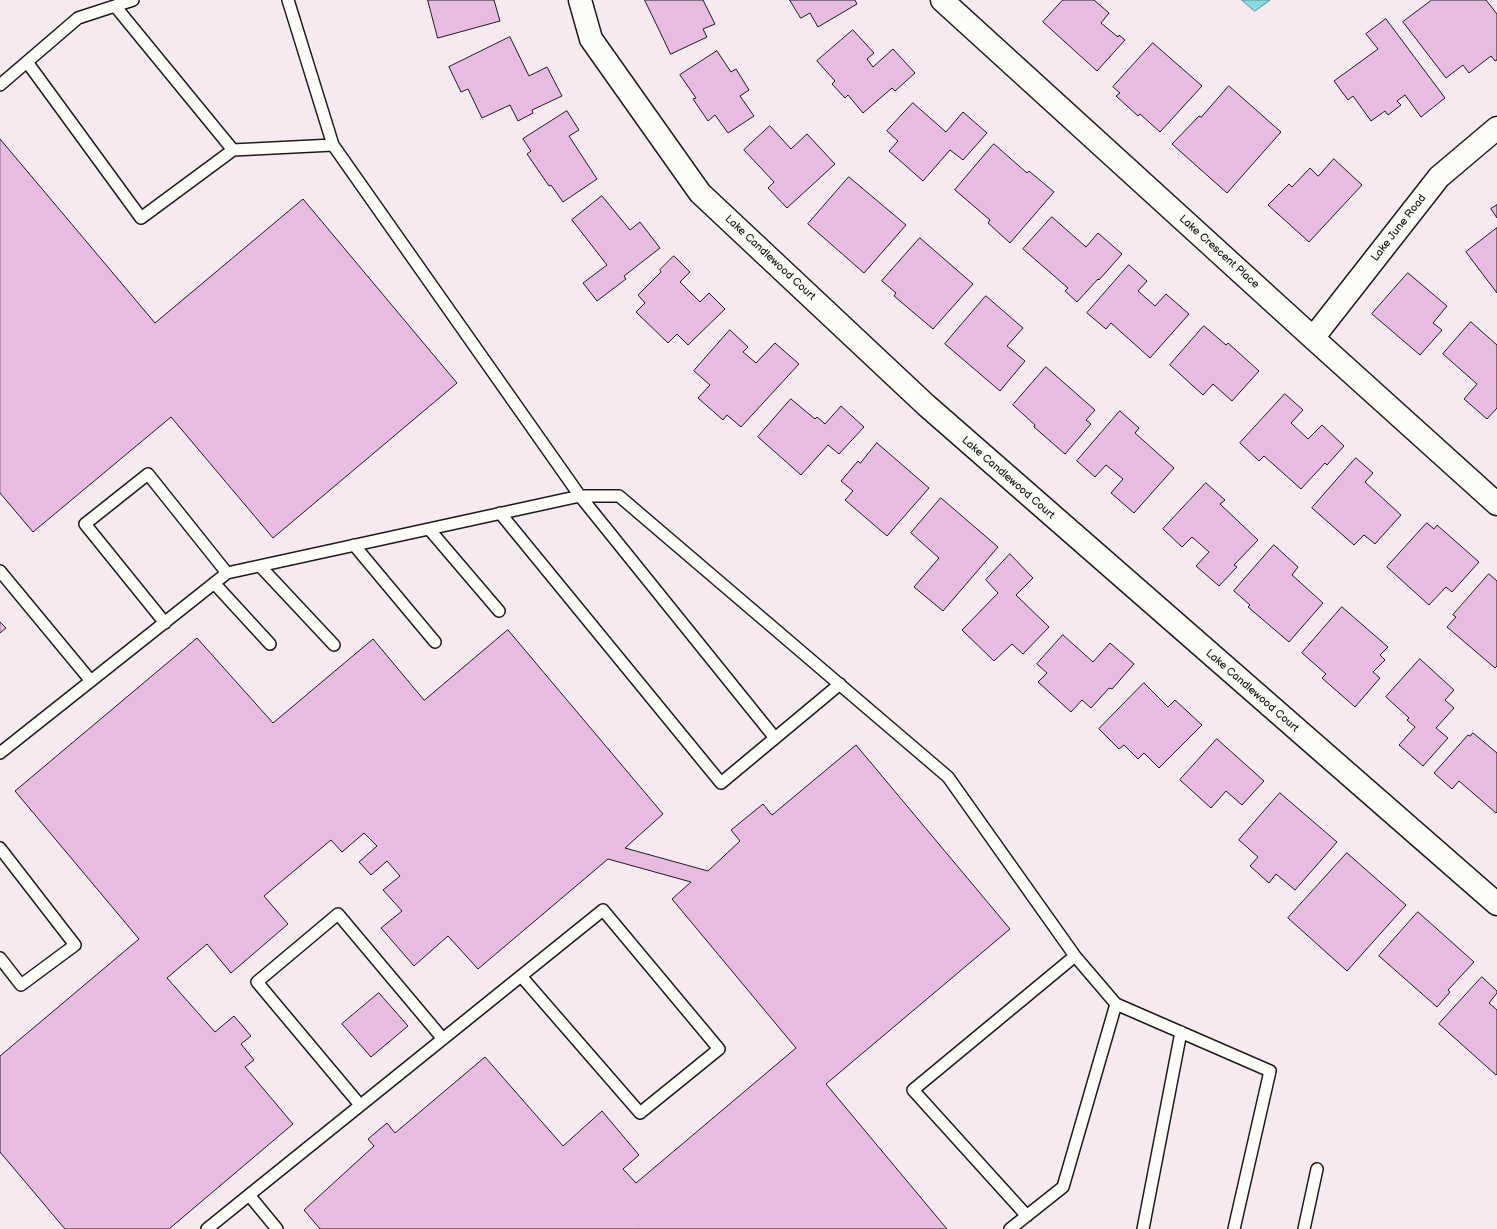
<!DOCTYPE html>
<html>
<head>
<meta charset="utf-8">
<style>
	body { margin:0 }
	canvas { display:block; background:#f7e9f0 }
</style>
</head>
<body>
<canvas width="1497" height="1229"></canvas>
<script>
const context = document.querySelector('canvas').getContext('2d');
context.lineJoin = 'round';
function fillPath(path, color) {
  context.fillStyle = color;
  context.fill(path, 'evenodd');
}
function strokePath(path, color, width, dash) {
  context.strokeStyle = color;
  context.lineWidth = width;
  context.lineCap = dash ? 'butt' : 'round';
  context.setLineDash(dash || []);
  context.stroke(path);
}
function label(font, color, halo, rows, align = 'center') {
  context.font = font + ' "Balsamiq Sans",sans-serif';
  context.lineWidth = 3;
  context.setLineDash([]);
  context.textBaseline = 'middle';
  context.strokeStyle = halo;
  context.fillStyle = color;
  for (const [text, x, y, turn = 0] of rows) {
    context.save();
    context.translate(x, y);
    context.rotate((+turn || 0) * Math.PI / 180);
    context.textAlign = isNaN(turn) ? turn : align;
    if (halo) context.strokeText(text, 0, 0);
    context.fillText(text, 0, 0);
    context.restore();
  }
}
const water = new Path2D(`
	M1242,0h28l-15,11z`);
fillPath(water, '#89dbe0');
strokePath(water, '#5d8f92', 1);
const building = new Path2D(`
	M428,0h66l6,21 -62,17z
	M645,0h58l12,24 -12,5 4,8 -36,17z
	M790,0h65l2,4 -39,23 -8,-14 -9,5z
	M1063,0h31l15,13 -8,10 17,14 1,-2 6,5 -28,31 -54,-49z
	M1432,0h54l11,14v46l-2,1 -4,-5 -22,17 -6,-8 -17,13 -43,-56z
	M1386,19l59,79 -24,19 -16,-22 -8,6 4,4 -13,10 -3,-4 -14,10 -18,-25 -5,4 -14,-19 44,-32 -12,-15z
	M853,30l21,23 -7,6 6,8 20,-18 22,24 -20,18 -3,-3 -29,25 -15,-18 -3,3 -13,-14 3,-3 -18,-20z
	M510,37l19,39 18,-9 15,29 -30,14 1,3 -15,8 -8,-16 -28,13 -14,-29 -7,3 -12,-25z
	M1153,43l49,43 -42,46 -20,-18 -2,2 -22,-20 4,-3 -7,-6z
	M717,51l14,21 5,-3 13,21 -9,6 14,20 -26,17 -13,-18 -7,6 -15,-22 3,-1 -16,-23z
	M1229,86l52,46 -54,61 -55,-49 27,-28 2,1z
	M913,103l33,29 17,-20 24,21 -24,27 -13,-10 -27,31 -34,-30 9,-10 -11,-10z
	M567,111l12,19 -10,6 28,43 -34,23 -12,-17 -2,1 -22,-32 4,-3 -8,-12z
	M770,126l21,23 16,-15 28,30 -48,44 -19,-20 6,-6 -30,-32z
	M0,139l155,184 148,-124 154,184 -184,155 -102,-121 -138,115 -33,-39z
	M994,144l33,29 2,-2 25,21 -44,51 -22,-20 2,-3 -35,-30z
	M1334,159l28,26 -53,57 -41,-37 21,-21 3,3 18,-19 8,8z
	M849,177l57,48 -42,48 -56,-49z
	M602,196l28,34 10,-8 20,26 -36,28 2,3 -29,22 -14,-18 24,-18 -35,-45z
	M1497,205v13l-6,-9z
	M1052,217l34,30 12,-14 24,21 -23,26 -1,-1 -21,23 -12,-11 3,-3 -45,-39z
	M1497,228v65l-31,-41z
	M920,238l53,46 -40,45 -39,-33 2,-3 -14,-12z
	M674,256l16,16 -10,10 20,20 9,-9 16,16 -37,36 -11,-11 -9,9 -32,-31 9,-9 -7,-8 23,-23 -1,-2z
	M1129,265l18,16 -9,10 17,15 11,-12 23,20 -39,44 -39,-35 -5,6 -19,-16z
	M1408,273l39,33 -14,17 9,7 -22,25 -48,-41z
	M986,296l37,32 -16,18 18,15 -25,30 -55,-47z
	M1471,322l26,23v63l-10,11 -23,-20 13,-15 -34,-30z
	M1204,326l22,19 2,-2 31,28 -27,30 -19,-17 -10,11 -33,-30z
	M730,330l18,17 -5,5 13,11 19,-20 24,21 -58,63 -14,-12 -4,5 -25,-22 12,-13 -16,-14z
	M1046,367l49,43 -9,10 5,4 -26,30 -31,-27 1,-2 -22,-20z
	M1285,394l18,16 -12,13 17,16 14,-14 22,21 -17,19 -2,-2 -24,26 -37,-33 -5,5 -19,-18z
	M791,399l24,20 2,-2 8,7 16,-18 23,21 -25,27 -11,-9 -27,30 -43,-38z
	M1120,411l19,17 -4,5 39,35 -40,45 -23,-20 12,-14 -17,-14 -11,12 -18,-16z
	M877,443l52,45 -42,48 -42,-36 8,-9 -12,-10 17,-20 2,2z
	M1356,458l17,15 -8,9 36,33 -26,29 -11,-9 -10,10 -42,-37z
	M1206,483l19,17 -5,4 38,36 -24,25 3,2 -18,19 -23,-20 13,-14 -17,-15 -10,10 -19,-18z
	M941,498l57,49 -55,64 -29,-24 25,-29 -28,-25z
	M1427,523l7,6 3,-4 42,37 -27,30 -6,-5 -17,18 -42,-38z
	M1274,545l24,22 -6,8 31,28 -34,39 -41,-35 2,-2 -16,-14z
	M1010,554l23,24 -17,17 33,32 -26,27 -11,-10 -18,17 -32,-31 36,-37 -12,-13z
	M1489,574l8,7v85l-2,2 -48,-41 9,-10 -3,-2z
	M1342,607l46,40 -8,8 5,5 -12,12 7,6 -25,29 -33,-29 4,-4 -24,-21z
	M0,622l6,6 -6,5z
	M508,630l155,184 -38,34 83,23 32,-30 -9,-11 32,-26 9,11 84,-70 154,184 -184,155 121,145h-627l-16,-19 70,-64 -6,-7 19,-16 8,10 90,-76 78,89 39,-35 37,44 -16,14 13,14 160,-135 -124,-149 19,-17 -83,-23 -130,110 -30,-33 -34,30 -33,-38 21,-17 -19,-21 17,-14 -13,-15 -16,14 -12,-13 18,-16 -13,-13 -22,19 -11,-12 -67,56 24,28 -57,49 -24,-29 -40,34 48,54 19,-16 17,20 -10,8 13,16 -9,7 48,57 -124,105h-104l-65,-77v-96l139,-117 -124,-148 182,-153 76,85 100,-84 51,61z
	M1063,635l30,27 17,-19 24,21 -22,25 -3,-1 -18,20 -9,-8 -11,12 -33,-30 9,-9 -10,-9z
	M1420,659l34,31 -9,10 9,8 -18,20 12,10 -25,28 -24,-21 16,-18 -8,-7 2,-2 -23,-21z
	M1144,683l24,24 7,-7 27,25 -43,43 -15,-15 -6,6 -14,-14 -5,4 -20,-20z
	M1473,733l24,20v59l-1,1 -37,-32 -7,8 -18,-16 34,-38 2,1z
	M1217,739l47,42 -22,24 -16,-14 -15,17 -31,-28z
	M1280,793l57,49 -42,48 -19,-16 -7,9 -19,-17 8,-9 -19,-17z
	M1347,853l59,52 -59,66 -59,-53z
	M1418,912l56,50 -26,28 2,2 -13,15 -58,-51z
	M1482,977l15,14v2l-8,10 8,7v64l-1,1 -57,-51z
	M379,993l29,33 -37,31 -29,-33z`);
fillPath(building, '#e8bce1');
strokePath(building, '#1c1c1c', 1);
const service = new Path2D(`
	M288,0l45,145 247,351 195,242
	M115,6l118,144 100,-5
	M27,62l114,156 92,-68
	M0,85l78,-67 55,-18
	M500,513l221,270 119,-99
	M429,529l70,82
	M354,545l81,97
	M260,566l74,79
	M0,571l91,110
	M214,583l56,61
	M165,623l-80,-99 63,-50 79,99
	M0,753l227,-180 353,-77h39l329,281 127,179 41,48 -53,183 -53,42
	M0,848l75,97 -54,40 -21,-27
	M1116,1004l154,67 -36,158
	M360,1105l-103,-123 81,-68 105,125
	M249,1195l28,34
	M1027,1216l-114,-126 162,-134
	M207,1229l42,-34 354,-285 116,139 -79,64 -119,-137
	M1143,1229l38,-197
	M1304,1229l13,-60`);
const minor = new Path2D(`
	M580,0l11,39 109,154 226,212 571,499
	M942,0l371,338 184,166
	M1313,338l126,-161 58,-49`);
strokePath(service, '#1c1c1c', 14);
strokePath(minor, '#1c1c1c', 25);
strokePath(service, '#fdfcf7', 11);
strokePath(minor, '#fdfcf7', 22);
label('11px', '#1c1c1c', '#fdfcf7', [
	["Lake June Road",1399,228,-52],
	["Lake Crescent Place",1219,252,42],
	["Lake Candlewood Court",770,258,43],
	["Lake Candlewood Court",1008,478,41],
	["Lake Candlewood Court",1252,691,41]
]);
</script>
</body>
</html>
